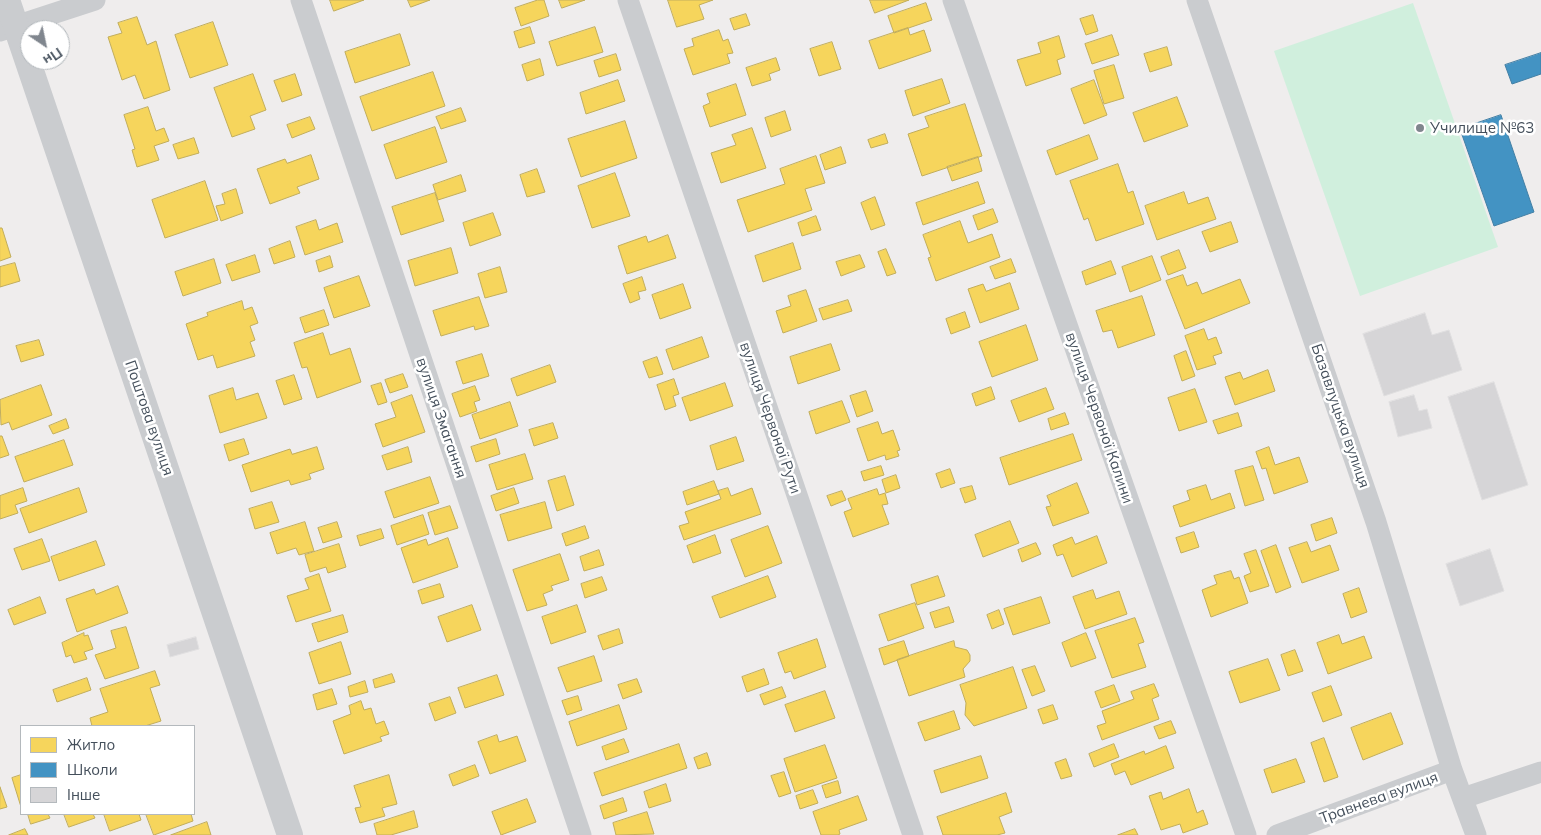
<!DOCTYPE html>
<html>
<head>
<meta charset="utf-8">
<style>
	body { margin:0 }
	#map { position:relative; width:1541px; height:835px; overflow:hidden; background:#efeded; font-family:Mulish,sans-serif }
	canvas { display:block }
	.legend { position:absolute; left:20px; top:725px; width:175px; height:90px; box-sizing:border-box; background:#fff; border:1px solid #b4b9bd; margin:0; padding:6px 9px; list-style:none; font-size:15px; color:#444f5b }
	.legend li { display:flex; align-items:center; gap:10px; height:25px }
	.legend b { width:25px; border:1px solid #b4b9bd }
	.north { position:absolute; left:20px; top:20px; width:50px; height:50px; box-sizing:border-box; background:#fff; border:1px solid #b4b9bd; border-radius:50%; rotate:146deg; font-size:14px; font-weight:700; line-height:20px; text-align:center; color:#444f5b }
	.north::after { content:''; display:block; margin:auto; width:18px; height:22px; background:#80868e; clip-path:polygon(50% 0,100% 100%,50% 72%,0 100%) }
</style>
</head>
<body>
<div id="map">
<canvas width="1541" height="835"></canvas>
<ul class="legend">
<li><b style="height:14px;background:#f6d55c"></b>Житло</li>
<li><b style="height:14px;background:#4393c3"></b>Школи</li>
<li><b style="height:14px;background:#d6d5d7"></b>Інше</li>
</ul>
<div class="north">Пн</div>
</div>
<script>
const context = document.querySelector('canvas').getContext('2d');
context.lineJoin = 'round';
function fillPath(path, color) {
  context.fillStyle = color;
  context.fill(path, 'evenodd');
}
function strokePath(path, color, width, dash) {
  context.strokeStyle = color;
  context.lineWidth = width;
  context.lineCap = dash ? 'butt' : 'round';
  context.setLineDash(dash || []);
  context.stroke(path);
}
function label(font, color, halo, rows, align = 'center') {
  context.font = font + ' Mulish,sans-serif';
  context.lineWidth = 5;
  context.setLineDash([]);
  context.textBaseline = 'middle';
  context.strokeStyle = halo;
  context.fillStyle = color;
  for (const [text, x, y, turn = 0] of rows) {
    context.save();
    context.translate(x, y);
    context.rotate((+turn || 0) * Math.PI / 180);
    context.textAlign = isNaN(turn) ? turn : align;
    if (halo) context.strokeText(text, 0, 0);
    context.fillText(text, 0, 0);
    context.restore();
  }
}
fillPath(new Path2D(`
	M1413,3l85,244 -138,49 -86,-245z`), '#d0efdd');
const homes = new Path2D(`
	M330,0h34l-30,11z
	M408,0h22l-19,7z
	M538,0h6l5,16 -28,10 -6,-18z
	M559,0h26l-23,8z
	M668,0h45l-14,5 5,14 -27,8z
	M870,0h39l-34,13z
	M926,3l6,17 -38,13 -6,-17z
	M746,14l4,11 -16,5 -4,-11z
	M1093,15l5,16 -12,4 -6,-16z
	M137,17l10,28 9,-4 14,49 -26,9 -9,-24 -13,5 -14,-43 14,-4 -4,-10z
	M213,22l15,43 -38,13 -15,-43z
	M530,27l5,16 -16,5 -5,-16z
	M595,27l8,25 -46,14 -8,-24z
	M908,28l2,7 14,-5 7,21 -52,18 -10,-28z
	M719,30l4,11 5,-2 5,14 -6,1 3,9 -37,12 -9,-26 10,-3 -2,-7z
	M400,34l10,31 -55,18 -10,-31z
	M1112,35l7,20 -27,9 -7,-20z
	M1059,36l6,21 -8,3 4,14 -35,12 -9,-26 24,-7 -3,-10z
	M832,42l9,27 -22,7 -9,-27z
	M1167,47l5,18 -22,7 -6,-18z
	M616,54l5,16 -22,7 -5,-16z
	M776,58l4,12 -11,4 2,6 -19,6 -6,-18z
	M540,59l4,16 -17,6 -5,-16z
	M1114,65l10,33 -20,6 -10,-33z
	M433,72l12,34 -73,25 -12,-34z
	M253,74l13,36 -16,6 5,13 -23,8 -18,-49z
	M295,74l7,21 -20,7 -8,-21z
	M942,79l8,24 -37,13 -8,-25z
	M618,80l7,21 -39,13 -6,-21z
	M1094,80l13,35 -23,9 -13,-35z
	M736,84l10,31 -36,12 -7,-21 7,-3 -3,-9z
	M1177,97l11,29 -44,16 -11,-29z
	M965,104l17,52 -60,20 -14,-42 21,-7 -4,-10z
	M148,107l8,24 8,-3 5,13 -15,5 5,14 -22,7 -5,-17 3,-1 -11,-34z
	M461,108l5,13 -25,8 -5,-12z
	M785,111l6,19 -20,7 -6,-19z
	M310,117l5,12 -23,9 -5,-13z
	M625,121l12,37 -56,19 -13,-38z
	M435,127l12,35 -51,17 -12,-34z
	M752,128l14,40 -45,15 -10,-30 25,-8 -4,-10z
	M885,134l3,9 -17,5 -3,-8z
	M1089,135l9,24 -42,16 -9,-24z
	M194,138l5,15 -21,6 -5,-14z
	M841,147l5,16 -21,7 -5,-15z
	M311,155l8,24 -22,8 3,6 -30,11 -13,-35 28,-10 2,4z
	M816,156l9,27 -20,6 7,21 -64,22 -11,-32 48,-16 -5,-15z
	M978,157l4,14 -30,10 -5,-14z
	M1118,164l10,29 5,-2 11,33 -48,17 -8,-23 -4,2 -14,-39z
	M537,169l8,23 -18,5 -7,-22z
	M615,173l15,43 -38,12 -14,-42z
	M461,175l5,16 -28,9 -5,-15z
	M205,181l13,39 -53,18 -13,-38z
	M978,182l7,21 -62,22 -7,-22z
	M236,189l7,24 -22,8 -5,-15 9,-2 -3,-10z
	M1184,192l4,12 20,-7 8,22 -59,21 -12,-34z
	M435,193l9,28 -43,14 -9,-28z
	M875,197l10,28 -14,5 -10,-27z
	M993,209l5,13 -20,8 -5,-14z
	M493,213l8,22 -31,11 -7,-23z
	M816,216l5,14 -19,6 -4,-13z
	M316,220l3,10 18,-7 6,19 -38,13 -9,-28z
	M960,221l8,22 24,-9 8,23 -64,24 -8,-23 3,-1 -8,-22z
	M1231,222l7,20 -28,10 -8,-20z
	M0,228h2l9,29 -11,4z
	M668,235l8,23 -49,16 -9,-28 28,-10 2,6z
	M290,241l5,16 -21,7 -5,-15z
	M793,243l8,26 -38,13 -8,-26z
	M451,248l7,25 -43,13 -7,-25z
	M886,249l10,24 -9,3 -9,-24z
	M1179,250l7,18 -18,7 -7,-18z
	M255,255l5,17 -28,9 -6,-16z
	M860,255l5,12 -24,9 -5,-14z
	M330,256l3,11 -14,5 -3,-11z
	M1152,256l9,24 -31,12 -8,-25z
	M214,259l7,24 -38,13 -8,-24z
	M1011,259l5,13 -21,7 -5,-12z
	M1111,261l5,13 -30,11 -4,-13z
	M15,263l5,18 -20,6v-20z
	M500,267l7,25 -22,6 -7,-24z
	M1183,275l4,11 10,-4 5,12 38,-15 10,24 -65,26 -19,-48z
	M359,276l11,30 -36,12 -10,-30z
	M642,277l4,13 -8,2 2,7 -10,4 -7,-19z
	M1010,283l9,26 -39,14 -12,-34 15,-5 3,7z
	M683,284l8,24 -31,11 -8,-24z
	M806,290l11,31 -34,12 -7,-22 15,-5 -3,-10z
	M1142,296l13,39 -37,13 -6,-18 -9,2 -7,-21z
	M479,297l10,29 -14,4 -1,-4 -33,10 -8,-25z
	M848,300l4,11 -29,9 -4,-11z
	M242,301l2,9 8,-3 6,16 -8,3 5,14 -5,2 5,14 -38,12 -4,-13 -15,5 -12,-36 22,-8 -1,-3z
	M324,310l5,15 -24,8 -5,-15z
	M965,312l5,15 -19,7 -5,-15z
	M1026,325l12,35 -46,17 -13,-35z
	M1204,329l4,11 8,-3 6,16 -9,3 3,8 -19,6 -12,-34z
	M323,333l7,22 20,-7 11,34 -44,16 -10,-31 -5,1 -8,-25z
	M702,337l7,20 -36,13 -7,-20z
	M39,340l5,15 -23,7 -5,-16z
	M831,344l9,26 -42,14 -8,-27z
	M1186,351l9,25 -13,5 -8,-25z
	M482,354l7,22 -26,8 -7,-22z
	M657,357l6,17 -14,4 -6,-16z
	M550,365l6,17 -39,14 -6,-17z
	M1268,370l7,21 -40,14 -10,-28 15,-5 3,7z
	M403,374l5,13 -18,6 -5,-13z
	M294,375l8,24 -18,6 -8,-24z
	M674,379l5,15 -6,2 3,10 -11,4 -8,-25z
	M381,383l6,19 -9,3 -7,-19z
	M725,383l8,23 -43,15 -8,-23z
	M41,385l11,30 -40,15 -3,-8 -8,3 -1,-25z
	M475,386l5,14 -6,2 3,9 -17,6 -8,-23z
	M991,387l4,12 -19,7 -4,-12z
	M233,388l3,12 22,-7 9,25 -47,15 -11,-37z
	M1046,388l8,21 -35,13 -8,-21z
	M1195,389l12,33 -28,9 -11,-33z
	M866,391l7,20 -16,6 -7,-21z
	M412,395l13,37 -42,15 -8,-23 21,-7 -5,-14z
	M842,401l8,21 -34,12 -7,-22z
	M510,402l8,24 -38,13 -8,-24z
	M1065,413l4,11 -18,6 -3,-11z
	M1238,413l4,13 -24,8 -5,-13z
	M66,419l3,9 -16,6 -4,-8z
	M878,422l4,12 11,-4 7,20 -3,1 2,5 -13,4 -1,-5 -17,6 -11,-32z
	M553,423l5,15 -24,8 -5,-16z
	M1073,434l9,26 -73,25 -9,-27z
	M0,436h2l7,19 -9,3z
	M736,437l8,24 -27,9 -7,-24z
	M244,439l5,15 -20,7 -5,-16z
	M496,439l4,15 -24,8 -5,-15z
	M64,440l9,25 -49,17 -9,-25z
	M317,447l7,22 -15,5 2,5 -20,6 -2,-5 -38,12 -9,-27 48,-16 2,5z
	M408,447l4,15 -25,8 -5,-14z
	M1269,447l6,18 24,-8 9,25 -34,12 -8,-26 -4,1 -6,-17z
	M525,454l8,25 -36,11 -8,-25z
	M881,466l3,9 -20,6 -3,-9z
	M1253,466l11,34 -19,6 -10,-35z
	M950,469l5,14 -14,5 -5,-14z
	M896,475l4,13 -14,5 -4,-13z
	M565,476l9,29 -17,6 -9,-30z
	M430,477l9,26 -45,15 -9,-26z
	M714,481l5,13 -32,11 -4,-13z
	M1077,483l12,30 -36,13 -7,-19 5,-1 -4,-10z
	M1206,485l5,15 19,-7 5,15 -55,19 -7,-21 17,-6 -3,-9z
	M972,486l4,13 -11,4 -5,-14z
	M23,488l4,13 -12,4 3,8 -18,6v-23z
	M79,488l8,24 -58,21 -9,-24z
	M514,488l5,15 -23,8 -5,-15z
	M728,488l3,8 21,-8 9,26 -77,26 -5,-14 10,-3 -4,-11 36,-13 -3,-8z
	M877,489l2,6 6,-2 3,11 -6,1 7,19 -36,13 -9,-25 8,-3 -4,-10z
	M842,491l4,9 -15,6 -4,-10z
	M272,502l7,20 -24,7 -6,-20z
	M545,502l7,26 -44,13 -8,-26z
	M450,506l8,22 -23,7 -7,-22z
	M423,515l6,19 -32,11 -6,-19z
	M1332,518l5,15 -21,8 -5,-16z
	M1010,521l9,22 -36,14 -8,-22z
	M305,522l9,29 -15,4 -3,-7 -19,6 -7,-21z
	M337,522l5,15 -19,6 -5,-15z
	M585,526l4,12 -23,8 -4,-12z
	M768,526l14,37 -37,14 -14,-37z
	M381,529l3,9 -24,8 -3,-10z
	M1194,532l5,15 -18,6 -5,-15z
	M715,535l6,18 -28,10 -6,-17z
	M1097,536l10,27 -35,14 -9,-23 -6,2 -4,-11 19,-8 3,7z
	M448,538l10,29 -45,16 -12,-35 25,-9 2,6z
	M42,539l8,22 -28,9 -8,-21z
	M96,541l9,24 -46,16 -8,-24z
	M1307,542l4,10 19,-7 9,25 -37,13 -13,-35z
	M1036,543l5,11 -19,8 -4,-12z
	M339,544l7,23 -18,6 -2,-6 -16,5 -5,-17z
	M1276,545l15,42 -15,6 -15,-42z
	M599,550l5,15 -20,6 -4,-14z
	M1256,550l13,36 -19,6 -6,-16 7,-3 -7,-19z
	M560,554l9,26 -18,6 2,4 -10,4 4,11 -20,6 -14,-41z
	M1231,571l3,8 5,-2 9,26 -37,14 -9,-27 15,-6 -3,-8z
	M319,574l12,37 -35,11 -9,-26 22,-7 -4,-10z
	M768,576l8,21 -56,21 -8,-21z
	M938,576l7,20 -28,9 -6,-20z
	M602,577l5,13 -22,8 -4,-14z
	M440,584l4,13 -22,7 -4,-13z
	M118,586l10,27 -51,19 -11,-33 28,-10 2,5z
	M1359,588l8,24 -16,6 -8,-24z
	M1093,590l3,9 23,-8 8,23 -42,15 -12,-32z
	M40,597l6,16 -32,12 -6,-15z
	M1041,597l9,26 -37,12 -9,-26z
	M915,603l9,25 -36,13 -9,-26z
	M472,605l9,25 -34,12 -9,-25z
	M577,605l9,27 -35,12 -9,-27z
	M949,607l5,15 -19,6 -5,-15z
	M999,610l5,14 -12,5 -5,-14z
	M343,615l5,17 -30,10 -6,-18z
	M1135,618l9,24 -6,2 8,23 -34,11 -17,-47z
	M126,627l13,41 -34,11 -10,-24 21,-7 -5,-17z
	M619,629l4,14 -20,7 -5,-14z
	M84,633v3l4,-1 5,14 -9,3 3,7 -13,4 -3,-8 -5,2 -4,-14z
	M1086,633l10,25 -25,9 -9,-24z
	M1339,635l3,9 22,-8 8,22 -44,16 -11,-31z
	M817,639l9,28 -32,12 -3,-8 -6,2 -7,-20z
	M904,641l5,15 -25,9 -5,-16z
	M954,641l1,6 12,3 3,5v6l-7,8 2,8 -56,19 -12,-36z
	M341,642l10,32 -32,10 -10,-31z
	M1295,650l8,21 -15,5 -7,-21z
	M594,656l8,25 -35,11 -9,-24z
	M1268,659l12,31 -40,13 -11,-31z
	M1035,666l10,25 -13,5 -10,-26z
	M1013,667l14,41 -53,18 -9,-11 1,-12 -6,-18z
	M764,669l5,15 -22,8 -5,-15z
	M155,671l5,14 -10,3 11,33 -16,5h-53l-2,-8 18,-6 -8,-23z
	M392,674l3,8 -20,6 -2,-8z
	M497,675l7,20 -39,13 -7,-20z
	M87,678l4,12 -34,12 -4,-12z
	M637,679l5,13 -19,7 -5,-14z
	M365,681l3,11 -18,5 -2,-10z
	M1154,684l5,12 -7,3 7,20 -57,21 -5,-14 9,-3 -4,-12 32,-12 -3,-7z
	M1114,685l6,16 -19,7 -6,-16z
	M1331,686l11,29 -19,7 -11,-29z
	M782,687l4,10 -22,8 -4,-10z
	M332,689l5,15 -20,6 -4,-15z
	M825,691l10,27 -40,14 -10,-27z
	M578,696l4,14 -15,5 -5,-14z
	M450,697l6,16 -21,8 -6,-17z
	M361,701l3,9 7,-2 5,16 8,-3 5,13 -9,3 2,4 -38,13 -11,-33 18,-7 -2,-8z
	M619,705l8,24 -50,17 -8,-24z
	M1053,705l5,14 -15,5 -5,-14z
	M954,711l6,18 -35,12 -7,-18z
	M1391,713l12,31 -40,16 -12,-32z
	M1171,721l5,12 -17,6 -5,-12z
	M497,735l2,7 18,-6 9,25 -36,13 -12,-32z
	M1324,738l14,39 -14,5 -13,-39z
	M624,739l5,13 -23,8 -4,-13z
	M679,744l8,24 -85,28 -8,-23z
	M1114,744l5,13 -25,10 -5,-13z
	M825,745l12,33 -42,14 -11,-33z
	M1166,746l8,22 -43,17 -6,-14 -10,4 -4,-11 33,-13 1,3z
	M707,753l4,12 -13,4 -4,-11z
	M981,756l7,22 -47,15 -7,-22z
	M1066,759l6,17 -11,3 -6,-16z
	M1296,759l9,23 -33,11 -8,-23z
	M475,765l4,11 -26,10 -4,-11z
	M784,772l7,21 -12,4 -8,-21z
	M21,775v32l-9,-29z
	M389,775l8,29 -15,4 3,8 -25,7 -5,-15 6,-1 -7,-21z
	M838,781l3,12 -15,5 -4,-12z
	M666,784l5,17 -22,7 -5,-16z
	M0,787l7,20 -7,2z
	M1189,789l8,24 6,-3 5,14 -25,9 -3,-9 -19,6 -12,-34 12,-4 2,7z
	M813,790l5,13 -18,6 -4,-13z
	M1006,793l6,19 -13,5 6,16 -8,2h-54l-6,-18z
	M858,796l9,24 -28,10 1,4 -2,1h-17l-8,-23z
	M623,798l4,13 -23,8 -4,-13z
	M527,799l9,23 -35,13 -9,-23z
	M414,811l4,16 -27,8h-14l-3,-11z
	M647,812l7,22 -38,1 -3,-12z
	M28,814h20l2,4 -19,6z
	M64,814h29l2,4 -26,9z
	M104,814h35l2,6 -31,11z
	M146,814h45l2,7 -39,14z
	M207,822l4,13h-40z
	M25,829l3,6h-19z
	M1135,829l3,6h-20z`);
fillPath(homes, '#f6d55c');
strokePath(homes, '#c1ad5c', 1);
const schools = new Path2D(`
	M1541,53v21l-29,10 -7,-19z
	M1501,115l33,97 -40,14 -34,-97z`);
fillPath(schools, '#4393c3');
strokePath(schools, '#437fa4', 1);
const building = new Path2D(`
	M1425,313l7,22 17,-5 13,40 -78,26 -21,-62z
	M1494,382l34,103 -46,15 -34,-103z
	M1414,395l5,16 8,-2 5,19 -34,9 -9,-35z
	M1490,549l14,42 -44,15 -14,-42z
	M196,637l3,12 -29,8 -3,-12z`);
fillPath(building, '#d6d5d7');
strokePath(building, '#e0dfe0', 1);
strokePath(new Path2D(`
	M301,0l280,835
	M628,0l285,835
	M953,0l293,835
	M1197,0l179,522 76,248 24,65
	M0,31l95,-31
	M1463,798l78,-26
	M1277,835l175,-65`), '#cacccf', 21);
strokePath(new Path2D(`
	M7,0l283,835`), '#cacccf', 26);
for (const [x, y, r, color] of [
	[1420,128,5,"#80868e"]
]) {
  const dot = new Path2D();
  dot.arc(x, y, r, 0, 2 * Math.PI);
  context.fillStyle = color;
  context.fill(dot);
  strokePath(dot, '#fff', 2);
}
label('15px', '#444f5b', '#fff', [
	["Училище №63",1430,128]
], 'left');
label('15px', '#444f5b', '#fff', [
	["Базавлуцька вулиця",1340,416,71],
	["Поштова вулиця",149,418,71],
	["вулиця Змагання",441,418,71],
	["вулиця Червоної Рути",770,418,71],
	["вулиця Червоної Калини",1099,418,71],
	["Травнева вулиця",1379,798,-20]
]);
</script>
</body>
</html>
